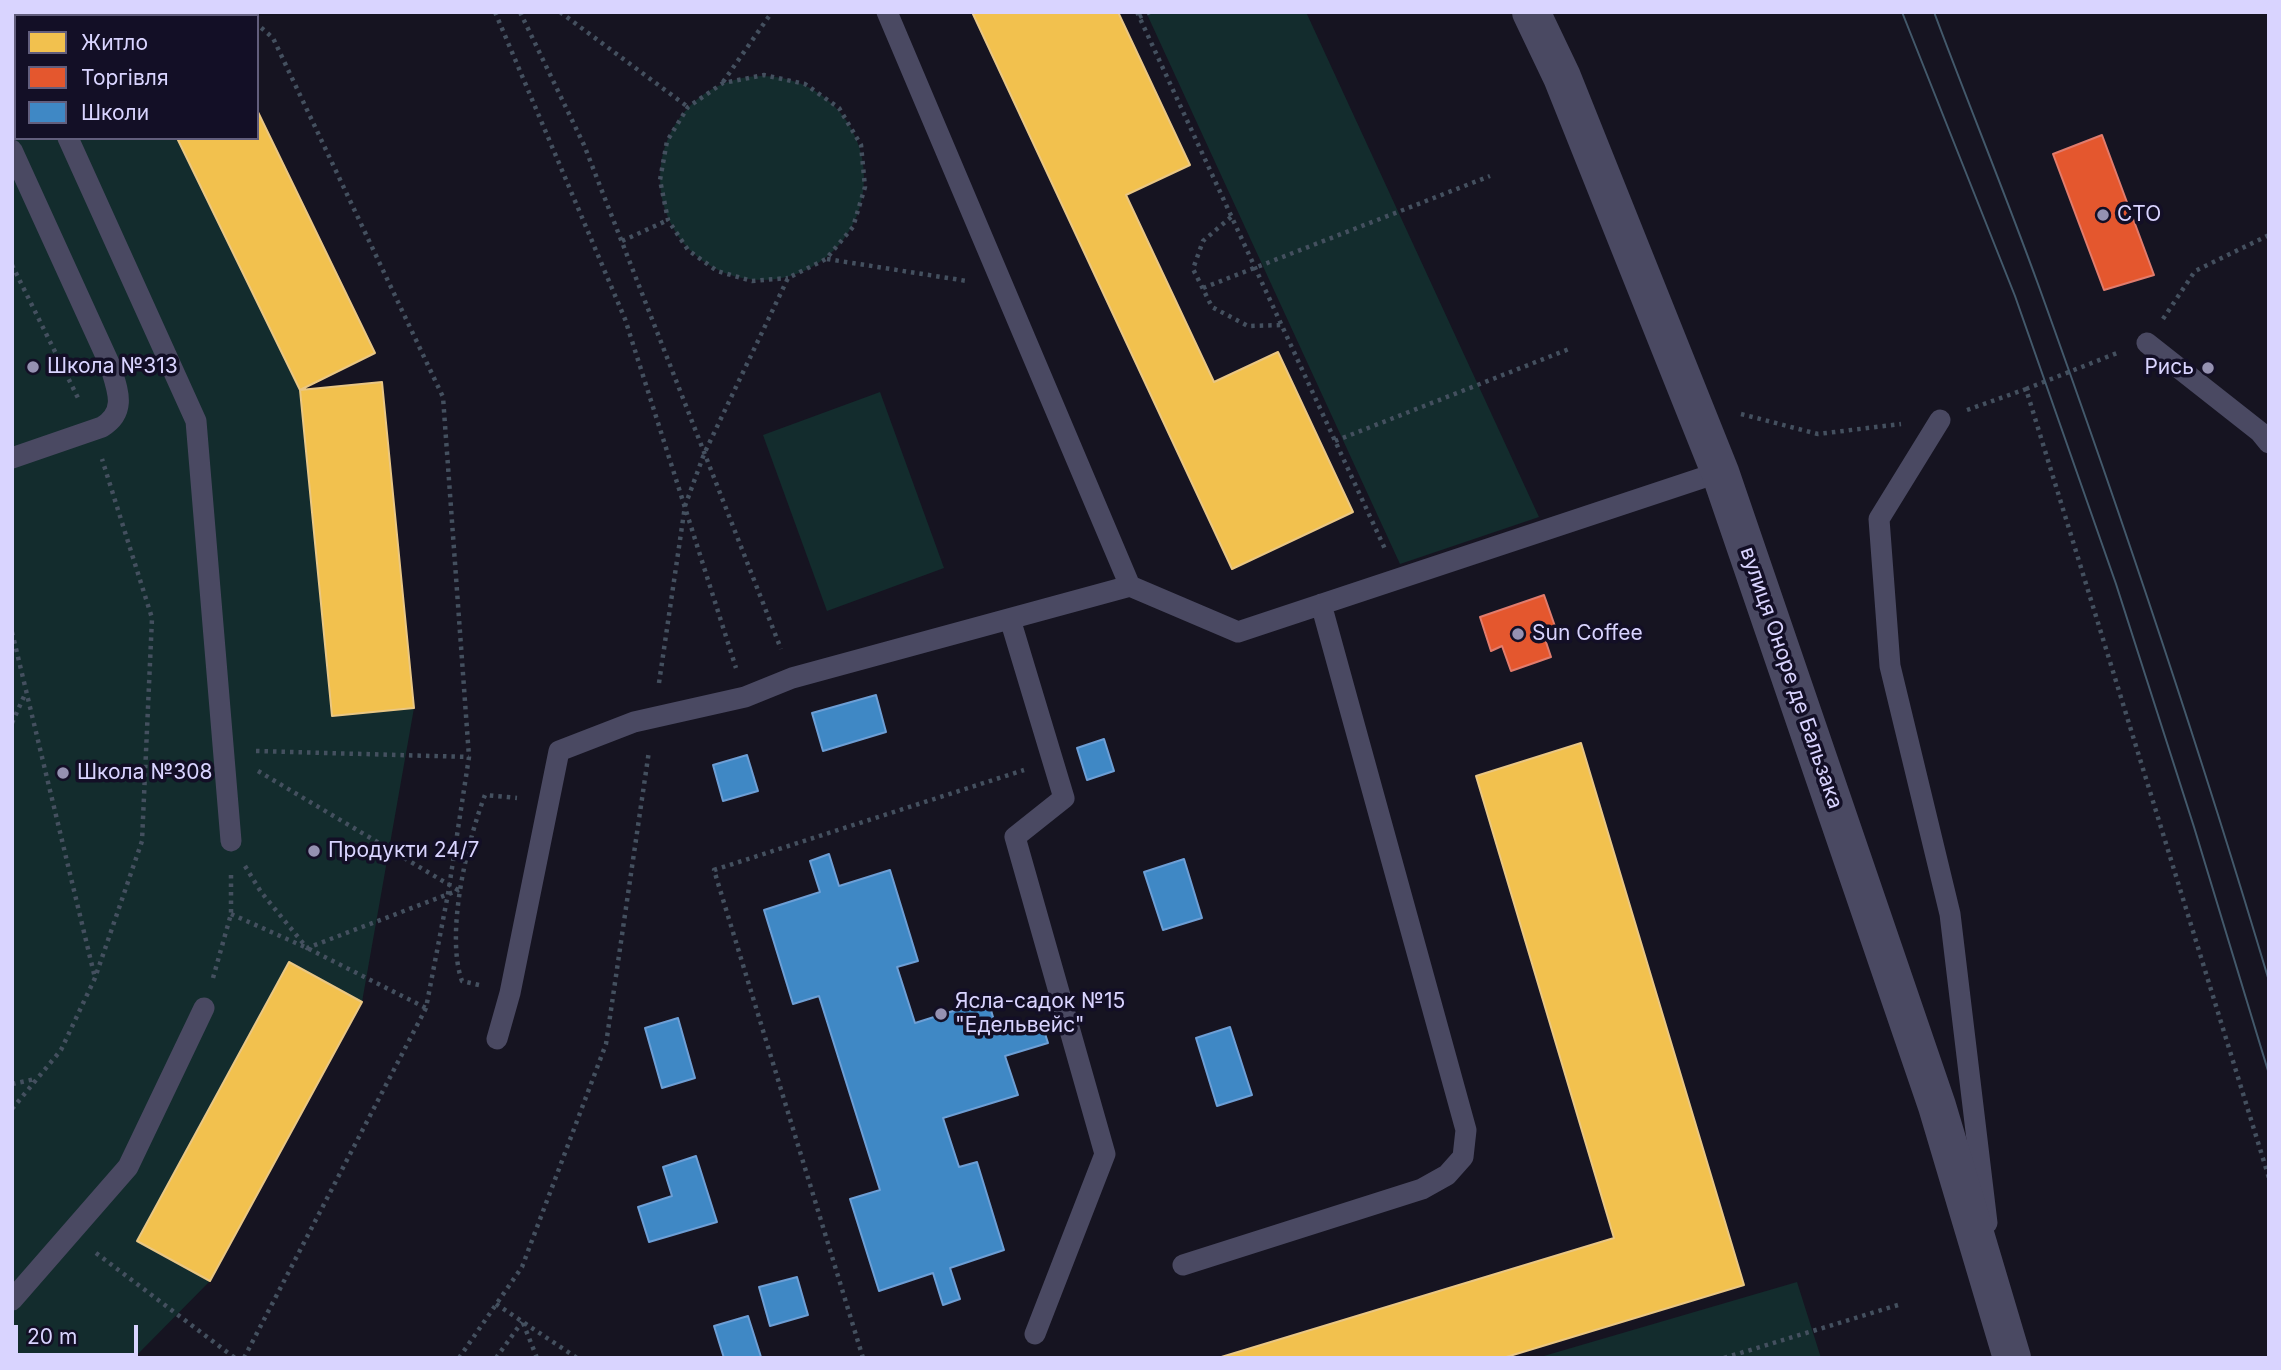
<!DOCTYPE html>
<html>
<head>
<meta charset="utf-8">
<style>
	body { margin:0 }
	#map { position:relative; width:2281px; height:1370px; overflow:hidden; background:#161421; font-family:Inter,sans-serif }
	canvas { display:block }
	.frame { position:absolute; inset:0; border:14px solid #d9d4ff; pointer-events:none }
	.legend { position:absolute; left:14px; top:14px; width:245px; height:126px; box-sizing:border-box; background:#130f26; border:2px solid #625e7d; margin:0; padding:9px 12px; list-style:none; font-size:21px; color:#d9d4ff }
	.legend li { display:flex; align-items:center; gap:14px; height:35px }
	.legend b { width:35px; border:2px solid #625e7d }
	.scale { position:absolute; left:14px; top:1325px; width:124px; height:32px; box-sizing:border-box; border:4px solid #d9d4ff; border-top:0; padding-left:9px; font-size:21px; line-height:24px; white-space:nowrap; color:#d9d4ff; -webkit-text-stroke:5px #130f26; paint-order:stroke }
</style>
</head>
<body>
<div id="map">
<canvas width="2281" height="1370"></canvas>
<div class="frame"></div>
<ul class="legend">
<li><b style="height:19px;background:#f2c14e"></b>Житло</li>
<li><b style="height:19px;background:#e4572e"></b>Торгівля</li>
<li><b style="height:19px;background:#3f88c5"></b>Школи</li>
</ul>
<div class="scale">20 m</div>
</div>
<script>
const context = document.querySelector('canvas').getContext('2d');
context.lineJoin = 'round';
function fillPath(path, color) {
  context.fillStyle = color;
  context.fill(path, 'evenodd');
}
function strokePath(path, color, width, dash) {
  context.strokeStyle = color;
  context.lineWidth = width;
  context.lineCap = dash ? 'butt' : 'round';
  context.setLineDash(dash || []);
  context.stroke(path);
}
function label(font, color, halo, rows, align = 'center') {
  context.font = font + ' Inter,sans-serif';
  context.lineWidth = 7;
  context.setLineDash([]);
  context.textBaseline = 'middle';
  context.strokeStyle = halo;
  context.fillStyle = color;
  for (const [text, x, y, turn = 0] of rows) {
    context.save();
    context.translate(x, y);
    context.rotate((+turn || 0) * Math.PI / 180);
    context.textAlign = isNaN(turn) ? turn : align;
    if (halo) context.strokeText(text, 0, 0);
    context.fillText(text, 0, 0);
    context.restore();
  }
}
fillPath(new Path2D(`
	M12,12h181l3,4h-180v122h161l123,252 32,326 82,-8 -52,294 -73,-39 -152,278 73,40 -76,77h-122z
	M1146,12h160l233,505 -139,47z
	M660 178a102 102 0 1 1 204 0a102 102 0 1 1-204 0Z
	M880,392l64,176 -117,43 -64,-176z
	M1797,1282l24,76h-284z`), '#132c2d');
const homes = new Path2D(`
	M972,12h146l72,153 -64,30 88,187 64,-30 75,160 -121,57z
	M257,110l118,243 -75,37 -123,-252h80z
	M382,382l32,326 -82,8 -32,-326z
	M1581,743l163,542 -241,73h-285l396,-120 -138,-462z
	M289,962l73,40 -152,279 -73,-40z`);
fillPath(homes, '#f2c14e');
strokePath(homes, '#eac783', 2);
const shops = new Path2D(`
	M2102,135l52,140 -50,15 -51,-136z
	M1544,595l13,37 -13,4 7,21 -40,14 -9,-25 -11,5 -11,-34z`);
fillPath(shops, '#e4572e');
strokePath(shops, '#e17c6d', 2);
const schools = new Path2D(`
	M876,695l10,37 -63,19 -11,-38z
	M1104,739l10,32 -27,9 -10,-32z
	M747,755l11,36 -35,10 -10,-36z
	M829,854l10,32 51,-16 28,91 -21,6 18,56 73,-23 10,34 43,-13 7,22 -43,13 13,39 -75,23 16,49 18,-5 27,88 -54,18 10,31 -17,6 -10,-32 -54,18 -29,-92 30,-9 -61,-194 -26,8 -29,-94 56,-18 -10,-31z
	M1184,859l18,59 -39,12 -19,-58z
	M678,1018l17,60 -33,10 -17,-60z
	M1230,1027l22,68 -35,11 -21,-68z
	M696,1156l21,66 -68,20 -11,-35 34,-11 -9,-29z
	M797,1277l11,38 -38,11 -11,-39z
	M748,1316l13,41 -37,1 -10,-32z`);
fillPath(schools, '#3f88c5');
strokePath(schools, '#6d9fd6', 2);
strokePath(new Path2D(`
	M243,12l4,4
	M495,12l130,307 111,349
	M520,12l64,133 197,504
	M560,12l128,95
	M1137,12l248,537
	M1139,17l11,-5
	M723,82l49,-70
	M1231,217l-28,24 -10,28 19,38 36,19 34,-1
	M622,241l46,-21
	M827,259l140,22
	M12,265l68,137
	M1203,288l287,-112
	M2163,319l32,-48 74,-36
	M2026,389l91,-36
	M1967,410l59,-21 243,789
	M1741,414l77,20 83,-10
	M1335,441l234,-92
	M12,632l83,346
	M659,683l26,-177 19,-52 84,-176 38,-19 27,-32 12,-40 -4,-42 -22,-37 -34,-24 -41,-9 -41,8 -35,24 -21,34 -7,39 8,40 20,30 29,21 35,10 36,-3
	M12,723l14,-31
	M256,751l213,6
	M258,771l200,119
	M245,866l16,26 46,56 152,-58
	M231,914l76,34 119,60
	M213,978l18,-64v-44
	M479,985l-17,-4c-17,-47 5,-139 23,-186l32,3
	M12,1084l23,-5
	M12,1109l49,-59 34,-72 47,-137 10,-223 -50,-159
	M96,1253l139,105
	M496,1304l81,54
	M523,1323l14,35
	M244,1358l182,-350 22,-114 21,-137 -26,-360 -170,-359 -16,-14
	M459,1358l63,-91 84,-223 43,-293
	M496,1358l26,-36
	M863,1358l-149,-488 310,-100
	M1724,1358l174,-53`), '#44505f', 4.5, [3.5, 5]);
strokePath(new Path2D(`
	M887,12l243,574
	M73,16l2,-4
	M12,40l4,4
	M12,101l4,-4
	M68,138l128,283 35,420
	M12,150l98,215c7,24 18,46 -8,62l-90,31
	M2147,343l113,89 9,11
	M1940,420l-61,99 11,147 60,248 37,309
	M1010,619l54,179 -49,39 90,317 -70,180
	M497,1039l13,-46 49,-242 75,-29 111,-25 47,-19 338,-92 108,46 482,-160
	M1183,1265l239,-76 25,-14 16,-18 3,-27 -145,-526
	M12,1300l116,-133 76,-159`), '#4a4962', 21);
strokePath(new Path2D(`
	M1531,12l31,65 158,395 217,634 75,252`), '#4a4962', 38);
strokePath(new Path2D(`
	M1902,12l113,284 101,288 78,243 75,247
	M1934,12c34,91 71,181 104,272 83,230 161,462 231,697`), '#43596b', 2);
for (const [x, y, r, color] of [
	[2103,215,7,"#9591b1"],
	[33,367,7,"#9591b1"],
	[2208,368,7,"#9591b1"],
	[1518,634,7,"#9591b1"],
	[63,773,7,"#9591b1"],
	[314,851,7,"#9591b1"],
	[941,1014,7,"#9591b1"]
]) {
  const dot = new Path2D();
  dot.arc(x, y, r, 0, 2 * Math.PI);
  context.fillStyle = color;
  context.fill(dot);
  strokePath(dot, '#130f26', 2.5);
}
label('21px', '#d9d4ff', '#130f26', [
	["СТО",2117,215],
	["Школа №313",47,367],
	["Рись",2194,368,"right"],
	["Sun Coffee",1532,634],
	["Школа №308",77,773],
	["Продукти 24/7",328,851],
	["Ясла-садок №15",955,1002],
	["\"Едельвейс\"",955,1026]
], 'left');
label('21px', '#d9d4ff', '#130f26', [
	["вулиця Оноре де Бальзака",1791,678,71]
]);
</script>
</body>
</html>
